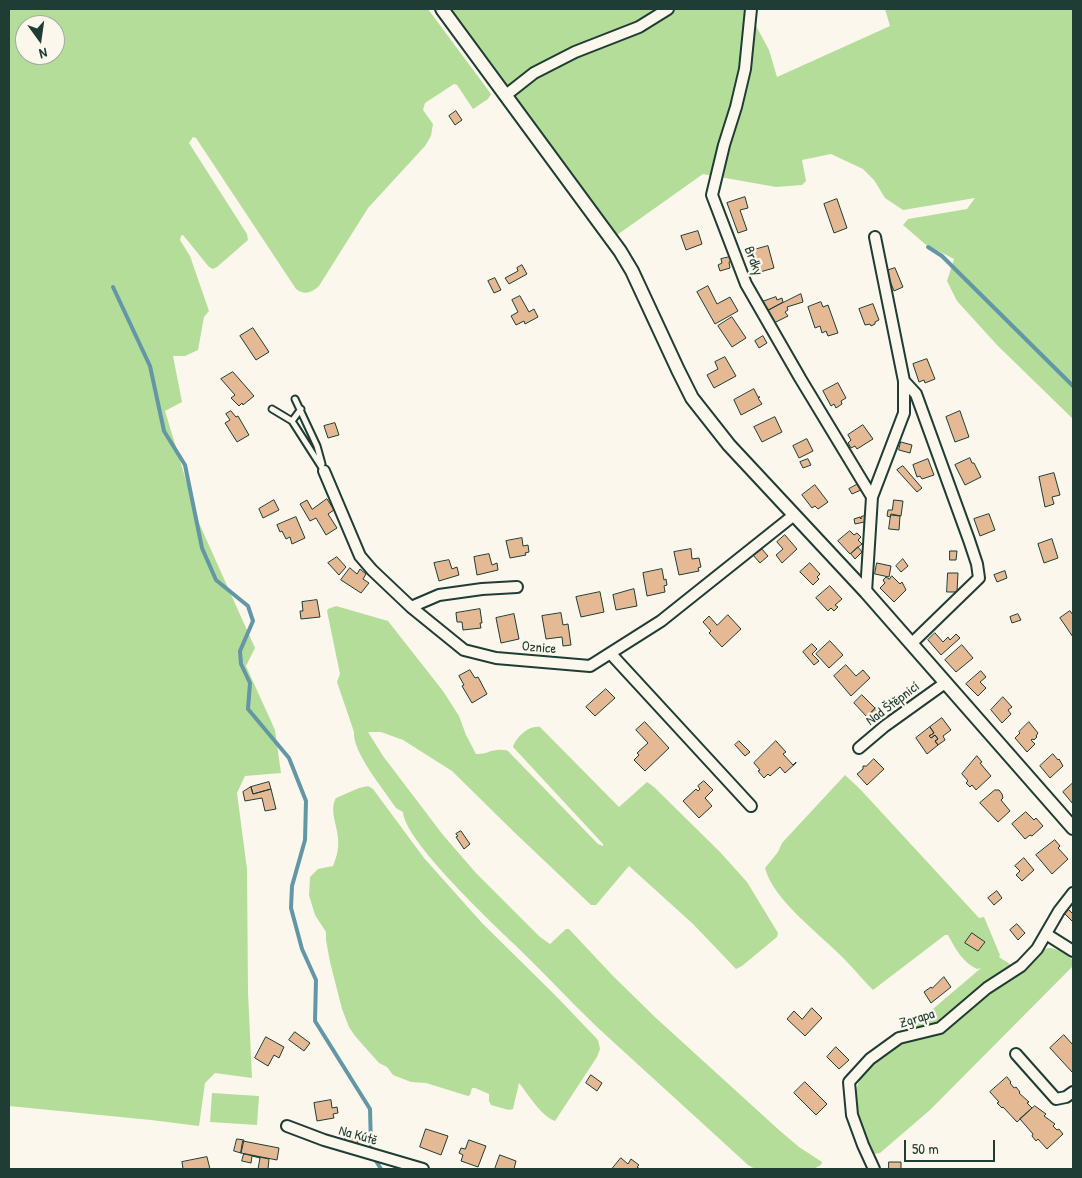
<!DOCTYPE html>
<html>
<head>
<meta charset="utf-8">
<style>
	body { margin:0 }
	#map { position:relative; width:1082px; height:1178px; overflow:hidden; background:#fbf7ec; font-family:"Patrick Hand",sans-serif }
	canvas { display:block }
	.frame { position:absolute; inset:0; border:10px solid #1f3d34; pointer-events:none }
	.north { position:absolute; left:15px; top:15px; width:50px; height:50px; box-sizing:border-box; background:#fbf7ec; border:1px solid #a3ada2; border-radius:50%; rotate:166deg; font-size:14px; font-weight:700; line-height:20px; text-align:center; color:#1f3d34 }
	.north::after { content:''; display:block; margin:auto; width:18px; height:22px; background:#1f3d34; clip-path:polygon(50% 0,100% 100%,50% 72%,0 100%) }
	.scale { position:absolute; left:904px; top:1140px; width:91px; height:22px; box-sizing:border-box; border:2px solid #1f3d34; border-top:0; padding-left:6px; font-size:15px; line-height:18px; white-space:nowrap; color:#1f3d34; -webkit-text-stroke:4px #fbf7ec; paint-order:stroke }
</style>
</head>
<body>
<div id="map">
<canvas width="1082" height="1178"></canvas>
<div class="frame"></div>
<div class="north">N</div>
<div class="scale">50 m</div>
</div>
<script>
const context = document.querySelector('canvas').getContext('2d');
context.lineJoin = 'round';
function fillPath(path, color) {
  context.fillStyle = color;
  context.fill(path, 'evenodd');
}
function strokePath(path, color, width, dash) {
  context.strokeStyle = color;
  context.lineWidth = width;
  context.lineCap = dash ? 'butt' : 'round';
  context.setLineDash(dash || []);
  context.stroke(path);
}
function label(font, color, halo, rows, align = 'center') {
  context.font = font + ' "Patrick Hand",sans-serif';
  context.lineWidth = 4.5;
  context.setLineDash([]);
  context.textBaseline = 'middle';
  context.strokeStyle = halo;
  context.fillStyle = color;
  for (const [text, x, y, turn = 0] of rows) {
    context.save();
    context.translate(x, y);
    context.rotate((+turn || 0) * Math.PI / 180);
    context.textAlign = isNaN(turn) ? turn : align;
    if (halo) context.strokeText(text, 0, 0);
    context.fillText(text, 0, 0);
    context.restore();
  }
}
fillPath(new Path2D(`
	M9,9h419l63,85 -3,5 -15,10 -16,-24 -3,-1 -29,19 -2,7 10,14 -2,12 -6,10 -57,62 -49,78c-7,6 -14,10 -23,3l-100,-151 -3,-1 -4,6 58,91 1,6 -31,27 -4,2 -4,-2 -26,-32 -2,1 -1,4 10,16 19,55 -5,6 -6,33 -13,6h-12l9,46 -17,9 34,112 56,125 -9,18 29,64 6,43 -36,3 -8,17 10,76 1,123 4,86 -37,-5 -10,10 -6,43 -48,-6 -142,-14zM25,25h30v30h-30z
	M451,9h296l22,41 8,27 113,-51 -5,-17h188v410l-76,-74 -40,-44 -10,-20 7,-22 -29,-15 -22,-19 5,-6 59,-10 8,-11 -72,12 -18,-12 -11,-18 -11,-11 -32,-15 -29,6 4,21 -4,4 -26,2 -73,-13 -86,61z
	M336,606l52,15 55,70 16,25 7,19 10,19c13,1 16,-7 32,-3l90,93 5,2v-2l-90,-97c3,-10 16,-22 27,-20l79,80 28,-25 7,5 66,65 27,30 31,51 -1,4 -35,29 -6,3 -43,-45 -64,-58 -33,39h-5l-77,-73 -62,-61 -49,-31 -22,-8h-13l15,24 60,79 33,38 64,64 10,7 16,-15h3l44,47 43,42 123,112 20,17 23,15 -1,3 -8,4h-58l-7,-4c-50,-46 -101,-92 -151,-138 -28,-27 -55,-56 -83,-83 -23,-22 -110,-104 -111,-132l-7,-4c-11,-17 -44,-56 -42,-76l-17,-50 3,-8 -13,-63 1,-2z
	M845,775l15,14 119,129 5,-1 16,38 -1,2 23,15c22,-23 22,-34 51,-12v6l-143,144 -50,43 -6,1c-18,-37 -31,-59 -1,-94l108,-92 -4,1c-14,-6 -22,-21 -29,-34h-3l-72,55c-12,-12 -22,-25 -35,-37 -22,-22 -65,-54 -73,-85l13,-16 4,-9z
	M368,786l5,3 51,69 58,65 74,73 42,44 2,9 -3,8 -42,64c-15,-6 -26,-26 -36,-38l-6,26 -4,1 -18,-5 -2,-4v-7l-14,-6h-3l-2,7 -2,1 -42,-13 -15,-1 -18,-7 -6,-8 -8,-4 -24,-27 -6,-9 -7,-18 -12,-47 -4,-22v-8l-11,-17 -6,-20 1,-18 8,-8 15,-3c4,-10 6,-18 5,-28 -1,-14 -9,-28 -2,-40l23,-10z
	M212,1093l47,3 -2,29 -47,-3z`), '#b5dd9a');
strokePath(new Path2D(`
	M928,247l14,9 15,15 116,115
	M113,287l37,79 14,65 21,34 17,83 14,32 32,26 5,15 -13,30 1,13 9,19 -2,26 41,49 17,43 -1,39 -13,46 -1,22 11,41 14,31 -1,41 55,88 1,37
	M376,1161l5,8`), '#6397a6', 4);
const building = new Path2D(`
	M456,111l6,9 -7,5 -6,-9z
	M745,197l3,11 -8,2 7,20 -9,3 -11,-30z
	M837,199l10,29 -13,5 -10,-29z
	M698,231l4,13 -16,6 -5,-14z
	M768,246l6,22 -14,4 -2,-7 -4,1 -4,-15z
	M730,257l1,4 -2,1 1,6 -10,3 -2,-6 4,-2 -1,-4z
	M522,265l5,9 -18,10 -4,-6 13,-7 -1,-3z
	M895,268l8,19 -9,4 -8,-20z
	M495,278l6,12 -7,3 -6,-12z
	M708,286l9,18 13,-7 8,14 -23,13 -18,-32z
	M801,294l2,8 -16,5 1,3 -3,2 3,4 -14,7 -7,-12z
	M520,296l9,16 5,-3 4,8 -13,7 -1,-3 -8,4 -5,-9 7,-4 -6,-12z
	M776,297l1,3 5,-2 1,4 -16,9 -5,-9z
	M821,302l2,5 5,-2 10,28 -10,3 -2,-5 -4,2 -2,-7 -5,2 -7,-21z
	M873,304l6,16 -4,2v2l-4,2 -1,-2 -5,1 -6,-16z
	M732,317l14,21 -14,9 -14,-21z
	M253,328l16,24 -13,8 -16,-24z
	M763,336l4,7 -8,5 -4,-7z
	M725,357l11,19 -22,12 -7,-13 11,-6 -3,-7z
	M927,359l8,20 -10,4 -1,-3 -5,2 -6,-18z
	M233,372l21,24 -11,9 -1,-2 -3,3 -8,-8 4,-3 -14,-16z
	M838,383l8,15 -5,3 1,3 -6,4 -2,-4 -3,2 -8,-15z
	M754,389l4,8h2l-2,1 4,6 -21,11 -7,-15z
	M231,411l5,6 2,-1 11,19 -12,7 -12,-19 5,-3 -4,-6z
	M960,411l9,26 -14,5 -9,-25z
	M775,417l7,15 -20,10 -8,-15z
	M335,423l4,12 -11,3 -4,-12z
	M863,425l10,14 -16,10 -2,-3 -4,2 -3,-5 3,-3 -3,-5z
	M807,439l6,12 -14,7 -6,-12z
	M901,442l11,3 -2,8 -11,-3z
	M970,458l2,5h2l7,14 -16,8 -10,-20z
	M808,459l3,6 -8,3 -3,-6z
	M928,459l6,16 -12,4 -2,-3 -3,1 -4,-12z
	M903,466l19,22 -5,4 -20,-22z
	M1054,473l6,22 -8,2 2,7 -9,3 -6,-30z
	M858,484l3,6 -9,4 -3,-5z
	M815,485l13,17 -10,7 -3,-3 -3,2 -10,-13z
	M327,499l7,11 -6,4 9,14 -11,7 -10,-17 -6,3 -10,-17 7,-4 5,9z
	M274,500l5,10 -16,8 -4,-9z
	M894,500l9,1 -2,15 -10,-2 -1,3 -3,-1 1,-6h4z
	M989,514l6,16 -15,6 -6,-17z
	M868,515l1,6 -14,3 -1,-5 6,-2 1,2v-2z
	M891,515l9,1 -1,14 -10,-1z
	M296,517l9,21 -13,6 -2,-7 -4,2 -4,-8 -2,1 -3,-7z
	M850,531l4,4 3,-2 4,4 -3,3 4,4 -12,10 -12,-13z
	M785,535l12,14 -15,14 -6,-8 7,-6 -6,-7z
	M522,538l1,8 5,-1 1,7 -4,1 1,2 -16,3 -4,-17z
	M1052,539l6,19 -14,5 -6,-19z
	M858,547l4,5 -7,7 -4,-5z
	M761,548l7,8 -8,7 -7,-8z
	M691,549l1,10 7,-1 2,9 -3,1 1,3 -20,4 -5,-23z
	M950,551h7l-1,9h-6z
	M489,554l3,11 5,-2 1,7 -21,5 -3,-18z
	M337,557l9,10 -7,8 -11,-12z
	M903,559l5,7 -7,6 -5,-6z
	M449,560l3,9 5,-2 2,8 -20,6 -5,-18z
	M810,563l10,11 -3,3 2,2 -6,6 -13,-13z
	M877,563l14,3 -2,11 -14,-3z
	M350,568l7,6 3,-5 6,5 -3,5 6,4 -8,10 -20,-13z
	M662,569l2,11 2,-1 1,6 -3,1 1,6 -18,4 -4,-23z
	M1005,571l2,7 -10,4 -3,-7z
	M948,573h10l-1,19h-10z
	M892,576l8,8 2,-2 4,8 -12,12 -14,-14 5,-5 -2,-3 3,-3 3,2z
	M830,586l12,13 -7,6 3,2 -4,4 -3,-3 -3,3 -12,-13z
	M634,589l3,17 -21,4 -3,-15z
	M600,592l4,20 -23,5 -5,-20z
	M317,600l3,17 -19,2 -1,-8h3l-1,-9z
	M480,609l2,14h-2l1,5 -18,2 -1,-8h-5l-1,-9z
	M1070,611l3,4v22l-13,-19z
	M561,613l2,12 5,-1 3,21 -8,1 -1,-9 -16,2 -4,-23z
	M514,614l5,25 -18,4 -5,-25z
	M1018,614l3,6 -9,3 -2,-6z
	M728,615l13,14 -19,18 -13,-14 2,-2 -8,-9 6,-6 8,9z
	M935,633l8,9 5,-5 2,3 6,-6 4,4 -19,17 -13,-15z
	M830,641l13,14 -14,13 -13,-14z
	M812,644l5,5 -5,5 7,7 -5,4 -11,-13z
	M962,645l11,13 -17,14 -11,-12z
	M846,665l10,11 7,-6 7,8 -19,18 -17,-20z
	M470,670l5,8 3,-1 9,17 -15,9 -10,-17 2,-1 -5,-9z
	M981,671l5,6 -6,5 6,6 -8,8 -12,-12z
	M606,689l9,9 -20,18 -9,-9z
	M862,695l13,13 -8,9 -13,-14z
	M1003,697l9,10 -4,3 3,4 -9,9 -11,-13z
	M878,706l7,7 -9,9 -7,-7z
	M942,718l9,12 -8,6 2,4 -7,5 -3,-4 3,-2 -3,-4 -4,3 -2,-2 5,-3 -4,-6z
	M645,722l24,26 -24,23 -11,-11 5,-5 -2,-2 11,-10 -12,-13z
	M1029,722l9,11 -2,3 1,1 -3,3 -1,-1 -2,1 4,4 -8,8 -12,-14 5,-5 -1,-1z
	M930,727l4,6 -5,3 2,2 4,-3 3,4 -3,2 3,4 -11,9 -11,-16z
	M739,741l11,11 -5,4 -10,-11z
	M776,741l10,11 -3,2 10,11 3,-3v1l-11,10 -5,-6 -10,9 -2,-2 -4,4 -6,-7 2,-1 -6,-7z
	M1053,754l5,6 1,-1 4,7 -13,12 -10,-12z
	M977,756l5,6 -2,1 11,13 -15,14 -4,-5 -2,2 -4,-4 2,-2 -6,-7z
	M874,759l10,10 -17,16 -10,-11 6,-5v-3h3z
	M704,781l9,9 -8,8 7,8 -13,12 -16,-17 13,-12 2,2 2,-2 -2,-3z
	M269,782l2,7 -18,5 -2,-7z
	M1073,783v21l-10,-12z
	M251,787l2,7 18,-5 5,20 -11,2 -3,-13 -17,3 -2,-9z
	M995,790h4l3,4 1,4 -2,2 9,11 -12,11 -18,-19z
	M1026,812l8,8 2,-2 7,8 -11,10 -2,-1 -5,4 -13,-15z
	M461,831l9,13 -6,5 -8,-12 2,-1 -2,-2z
	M1055,840l5,6 -2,2 10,11 -16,15 -16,-19z
	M1024,858l10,12 -12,11 -6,-6 4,-4 -5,-5z
	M997,891l5,7 -8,7 -6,-7z
	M1068,909l5,5v8l-9,-9z
	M1017,924l8,9 -7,7 -8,-10z
	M972,933l13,9 -7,9 -13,-8z
	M944,977l7,10 -20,16 -7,-11 7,-5 1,1z
	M812,1008l10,10 -17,18 -18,-17 7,-8 8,8z
	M295,1032l15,11 -6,8 -15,-11z
	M1064,1035l9,10v26l-1,1 -22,-24z
	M266,1037l18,10 -5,11 -5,-3 -6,11 -13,-8z
	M836,1047l13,13 -10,9 -12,-12z
	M591,1075l11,8 -5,8 -11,-8z
	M1007,1077l4,5 -1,1 4,5 2,-1 4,5 -1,1 10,9 -2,1 5,5 -15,14 -14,-15 -1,1 -5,-5 2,-1 -9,-10z
	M805,1082l22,22 -11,11 -22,-22z
	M331,1100l1,8 5,-1 1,6 -5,1 1,4 -17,3 -3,-18z
	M1035,1106l11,8 -2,2 11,8 -2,2 4,4 2,-1 4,5 -16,15 -9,-10 -2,2 -4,-5 1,-2 -13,-15z
	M426,1129l22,7 -7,19 -21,-8z
	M347,1131l13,3 -3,12 -13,-3z
	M237,1139l7,1 -3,13 -7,-2z
	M469,1140l17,6 -8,21 -17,-6 2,-6 -4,-2 2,-5 4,1z
	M243,1141l36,7 -2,12 -36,-7z
	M244,1154l25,5 -1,10h-10l2,-11 -8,-2 -1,7 -9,-2z
	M500,1155l16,6 -2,8h-19z
	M207,1157l3,12h-27l-1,-7z
	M621,1158l7,6 3,-5 8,6 -2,2 3,2h-28z
	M889,1162h12v7h-12z`);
fillPath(building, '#e4b994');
strokePath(building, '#1f3d34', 1);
const service = new Path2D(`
	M295,399l22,47 5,18
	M272,409l20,12 32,50
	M292,421l9,-12`);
const minor = new Path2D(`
	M751,9l-6,60 -9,38 -12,38 -12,50 34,89 54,94 72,119
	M506,95l28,-22 41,-21 64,-25 29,-18
	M904,381l12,13 53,146 8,24 2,14 -68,66
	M324,471l36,85 12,14 39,37 53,43 32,8 94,8 71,-45 133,-106
	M866,592l6,-95 32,-84v-32l-29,-144
	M411,607l28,-12 43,-6 35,-2
	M611,654l140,152
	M859,748l26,-22 60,-43
	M1046,934l27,17
	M1016,1054l40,45 10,-2 7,-5
	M287,1126l37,14 99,29
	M874,1169l-11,-24 -11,-30 -3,-33 21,-23 29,-21 41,-10 47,-40 34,-22 16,-17 22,-38 14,-18`);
const tertiary = new Path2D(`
	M442,9l178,242 12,20 46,99 14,28 37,47 137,147 207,236`);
strokePath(service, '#1f3d34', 9);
strokePath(minor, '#1f3d34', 14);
strokePath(tertiary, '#1f3d34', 16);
strokePath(service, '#fbf7ec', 5);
strokePath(minor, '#fbf7ec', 10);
strokePath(tertiary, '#fbf7ec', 12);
label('14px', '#1f3d34', '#fbf7ec', [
	["Brdky",753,261,69],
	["Oznice",539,648,5],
	["Nad Štěpnicí",893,704,-37],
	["Zgrapa",917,1019,-17],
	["Na Kútě",358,1136,16]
]);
</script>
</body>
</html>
